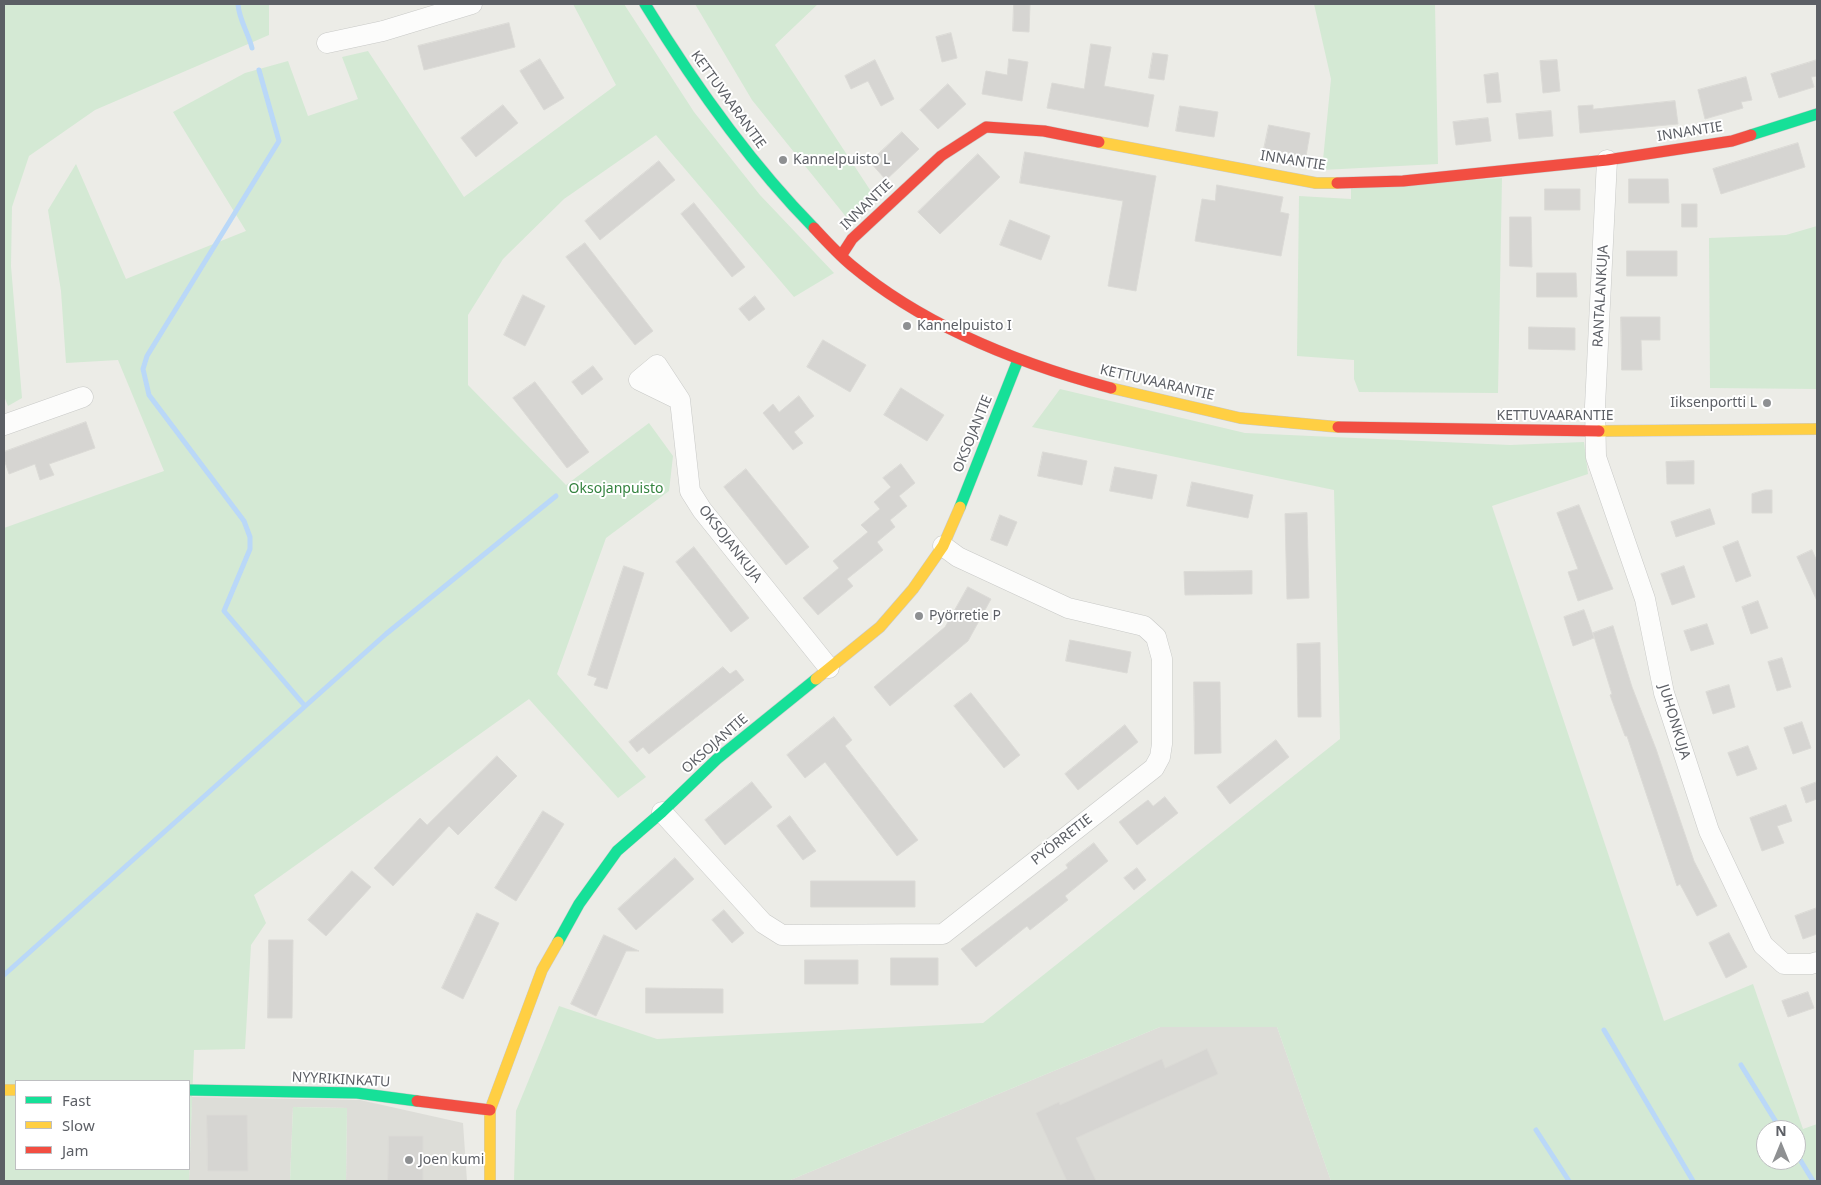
<!DOCTYPE html>
<html>
<head>
<meta charset="utf-8">
<style>
	body { margin:0 }
	#map { position:relative; width:1821px; height:1185px; overflow:hidden; background:#ecece7; font-family:"Noto Sans",sans-serif }
	canvas { display:block }
	.frame { position:absolute; inset:0; border:5px solid #5c5f65; pointer-events:none }
	.legend { position:absolute; left:15px; top:1080px; width:175px; height:90px; box-sizing:border-box; background:#fff; border:1px solid #bebfc1; margin:0; padding:6px 9px; list-style:none; font-size:15px; color:#5c5f65 }
	.legend li { display:flex; align-items:center; gap:10px; height:25px }
	.legend b { width:25px; border:1px solid #bebfc1 }
	.north { position:absolute; left:1756px; top:1120px; width:50px; height:50px; box-sizing:border-box; background:#fff; border:1px solid #bebfc1; border-radius:50%; rotate:0deg; font-size:14px; font-weight:700; line-height:20px; text-align:center; color:#5c5f65 }
	.north::after { content:''; display:block; margin:auto; width:18px; height:22px; background:#8e9092; clip-path:polygon(50% 0,100% 100%,50% 72%,0 100%) }
</style>
</head>
<body>
<div id="map">
<canvas width="1821" height="1185"></canvas>
<div class="frame"></div>
<ul class="legend">
<li><b style="height:6px;background:#16e098"></b>Fast</li>
<li><b style="height:6px;background:#ffcf43"></b>Slow</li>
<li><b style="height:6px;background:#f24e42"></b>Jam</li>
</ul>
<div class="north">N</div>
</div>
<script>
const context = document.querySelector('canvas').getContext('2d');
context.lineJoin = 'round';
function fillPath(path, color) {
  context.fillStyle = color;
  context.fill(path, 'evenodd');
}
function strokePath(path, color, width, dash) {
  context.strokeStyle = color;
  context.lineWidth = width;
  context.lineCap = dash ? 'butt' : 'round';
  context.setLineDash(dash || []);
  context.stroke(path);
}
function label(font, color, halo, rows, align = 'center') {
  context.font = font + ' "Noto Sans",sans-serif';
  context.lineWidth = 4;
  context.setLineDash([]);
  context.textBaseline = 'middle';
  context.strokeStyle = halo;
  context.fillStyle = color;
  for (const [text, x, y, turn = 0] of rows) {
    context.save();
    context.translate(x, y);
    context.rotate((+turn || 0) * Math.PI / 180);
    context.textAlign = isNaN(turn) ? turn : align;
    if (halo) context.strokeText(text, 0, 0);
    context.fillText(text, 0, 0);
    context.restore();
  }
}
fillPath(new Path2D(`
	M1160,1027h117l54,154h-543z
	M192,1097l168,3 103,23 4,58h-121l1,-73 -54,-1 -3,74h-101z`), '#ddddd8');
fillPath(new Path2D(`
	M4,4h265v31l-174,75 -66,46 -17,51 -1,59 11,132 -14,8 -4,-10z
	M573,4h51l70,108 66,83 74,78 -40,24 -138,-162 -92,64 -61,60 -35,56v70l98,100 83,-62 24,33 -4,35 -63,47 -49,136 89,103 -28,21 -89,-99 -275,196 12,28 -15,22 -6,104 -51,1 -5,131h-185v-653l160,-57 -46,-111 -52,3 -5,-72 -13,-81 28,-46 50,115 120,-48 -73,-119 72,-39 43,-12 20,55 50,-17 -16,-42 26,-6 96,146 152,-112zM16,1081h173v88h-173z
	M695,4h123l-43,41 101,154 -25,24 -99,-123z
	M1314,4h121l3,160 -116,6 9,-91z
	M1502,178l-4,215 -139,-1 -5,-13v-19l-57,-4 2,-160 52,3v-11z
	M1817,226v163l-107,-1 -1,-150 77,-3z
	M1060,389l185,44 265,12 74,-3 4,32 -96,32 172,515 89,-37 50,145 14,-5v57h-486l-54,-154h-117l-372,154h-274l2,-70 43,-105 98,33 326,-16 357,-284 -6,-249 -302,-63zM1766,1130h30v30h-30z
	M293,1107l54,1 -1,73h-56z`), '#d4e9d4');
strokePath(new Path2D(`
	M238,4c1,16 10,28 14,44
	M259,70l20,71 -132,215 -4,13 6,26 95,126 6,16v12l-26,62 81,95
	M4,975l382,-341 170,-138
	M1604,1030l89,151
	M1741,1065l40,65
	M1536,1130l33,51
	M1796,1153l17,28`), '#bad8f8', 5);
const building = new Path2D(`
	M1014,4l16,1 -1,27 -16,-1z
	M509,23l6,24 -91,23 -6,-24z
	M951,33l6,25 -15,4 -6,-25z
	M1091,44l20,3 -7,39 50,9 -6,32 -101,-19 5,-25 32,6z
	M1153,53l15,2 -4,25 -15,-2z
	M540,59l24,39 -20,12 -24,-39z
	M1009,59l19,3 -6,39 -40,-7 4,-23 21,4z
	M875,60l19,39 -13,7 -13,-25 -17,8 -6,-13z
	M1557,60l3,31 -17,2 -3,-32z
	M1817,60v16l-6,1 3,10 -35,11 -8,-24z
	M1498,73l3,29 -14,1 -3,-28z
	M1746,77l6,23 -11,2 2,6 -38,11 -7,-29z
	M948,84l18,20 -28,25 -18,-19z
	M1675,101l3,23 -98,9 -2,-27 15,-1v4z
	M503,105l15,18 -42,34 -15,-19z
	M1180,106l38,6 -4,25 -38,-6z
	M1551,111l2,25 -34,3 -3,-25z
	M1488,118l3,23 -35,4 -3,-23z
	M1269,125l41,8 -4,23 -42,-7z
	M902,132l17,17 -33,31 -16,-18z
	M1798,143l7,24 -84,27 -8,-25z
	M1025,152l131,24 -20,115 -28,-5 15,-85 -103,-18z
	M978,154l22,23 -60,57 -22,-22z
	M659,161l16,19 -75,60 -15,-19z
	M1629,179h39l1,24h-40z
	M1217,185l66,12 -3,15 9,2 -8,42 -86,-15 7,-42 13,2z
	M1545,189h35v21h-35z
	M694,203l51,64 -13,10 -51,-63z
	M1682,204h15v23h-15z
	M1510,217h21l1,50 -22,-1z
	M1010,220l40,16 -9,24 -41,-15z
	M585,243l68,88 -18,14 -69,-88z
	M1627,251h50v25h-50z
	M1537,273h39l1,24h-40z
	M523,295l22,11 -20,40 -21,-11z
	M755,296l10,13 -16,12 -10,-12z
	M1621,317h39v23h-19l1,30h-20z
	M1529,327l46,1v22l-46,-1z
	M823,340l43,25 -16,27 -43,-25z
	M593,366l10,13 -21,16 -10,-13z
	M535,382l54,70 -22,16 -54,-70z
	M901,388l43,27 -17,26 -43,-26z
	M799,396l15,20 -20,16 9,11 -10,7 -30,-37 10,-9 6,8z
	M86,422l9,26 -46,16 5,11 -14,5 -5,-16 -26,10 -5,-15v-7z
	M1043,452l44,9 -5,24 -44,-9z
	M1694,461v23h-27l-1,-22z
	M901,464l14,19 -16,13 8,10 -17,14 5,7 -18,15 6,8 -36,29 6,7 -35,29 -15,-17 36,-30 -6,-7 35,-29 -7,-7 19,-16 -6,-7 17,-15 -8,-9z
	M1115,467l42,8 -5,24 -42,-8z
	M746,469l63,78 -23,18 -62,-78z
	M1192,482l61,13 -5,23 -61,-12z
	M1765,490h7v23h-20v-19z
	M1579,505l34,84 -35,12 -10,-29 10,-3 -21,-56z
	M1710,509l5,15 -39,13 -5,-15z
	M1307,513l2,85 -22,1 -2,-85z
	M1000,515l17,7 -10,24 -16,-6z
	M1738,541l13,35 -15,6 -13,-35z
	M694,547l55,71 -18,14 -55,-70z
	M1812,550l5,11v40l-20,-44z
	M624,566l20,7 -37,116 -13,-4 3,-7 -9,-3z
	M1684,566l11,31 -23,8 -11,-31z
	M1252,571v23l-67,1 -1,-23z
	M968,587l23,12 -23,42 -78,65 -16,-19 71,-60z
	M1758,601l10,27 -17,6 -9,-27z
	M1584,610l10,28 -21,8 -9,-29z
	M1707,624l7,20 -23,7 -7,-20z
	M1613,626l19,61 24,62 38,112 23,45 -20,10 -17,-32 -3,2 -50,-150h-2l-15,-41 2,-1 -19,-61z
	M1070,640l61,12 -4,21 -61,-12z
	M1320,643l1,74h-23l-1,-73z
	M1782,658l9,29 -14,4 -9,-29z
	M723,667l7,7 6,-4 8,10 -95,74 -6,-7 -6,5 -8,-10z
	M1194,682h26l1,71 -26,1z
	M1729,685l6,22 -22,7 -7,-22z
	M971,693l49,62 -16,13 -50,-62z
	M834,717l18,23 -7,6 73,94 -21,16 -72,-94 -20,16 -18,-23z
	M1802,722l9,26 -18,6 -9,-26z
	M1125,725l13,17 -60,48 -13,-16z
	M1276,740l13,17 -59,47 -13,-17z
	M1748,746l9,23 -20,7 -9,-23z
	M497,756l20,20 -59,59 -9,-9 -56,60 -19,-18 46,-50 7,7z
	M752,782l20,25 -47,38 -20,-25z
	M1817,782v17l-11,4 -5,-15z
	M1165,797l13,16 -41,32 -18,-23 29,-22 5,6z
	M1786,805l6,16 -15,5 7,17 -22,8 -12,-33z
	M543,811l21,13 -48,77 -21,-13z
	M790,816l26,35 -13,9 -26,-34z
	M1094,843l14,18 -43,35 3,4 -38,30 -3,-4 -51,41 -15,-18 107,-81 -2,-3z
	M675,858l19,21 -58,51 -18,-21z
	M1137,868l9,12 -12,10 -10,-12z
	M352,871l19,16 -45,49 -18,-16z
	M811,881h104v26h-104z
	M1817,908v26l-14,5 -8,-23z
	M724,910l20,23 -12,10 -20,-23z
	M477,913l22,10 -36,76 -21,-11z
	M1729,933l18,34 -21,11 -17,-35z
	M604,935l35,16h-13l-30,65 -25,-12z
	M269,940h24l-1,78h-24z
	M891,958h47v27h-47z
	M805,960h53v24h-53z
	M646,988l77,1v24h-77z
	M1808,992l6,16 -26,9 -6,-16z
	M1207,1049l11,25 -142,64 20,43h-29l-31,-68 23,-11 1,3 102,-46 3,9z
	M207,1115h40l1,56h-40z
	M389,1136h34v45h-35z`);
fillPath(building, '#d6d5d2');
strokePath(building, '#dbdad6', 1);
const street = new Path2D(`
	M327,43l56,-12 89,-27
	M1607,160l-12,246 1,51 49,142 19,94 45,138 54,114 21,19h27l6,-2
	M680,400l-41,-20 18,-15 23,35 10,91 12,19 127,158
	M4,425l79,-28
	M662,812l101,111 19,12 161,-1 211,-166 6,-11 2,-13v-85l-6,-22 -12,-11 -76,-18 -110,-51 -15,-11`);
const fast = new Path2D(`
	M645,4c49,80 103,157 169,224
	M1751,135l66,-21
	M960,507l58,-147
	M558,942l21,-38 38,-53 45,-39 55,-53 99,-80
	M189,1090l168,3 60,8`);
const slow = new Path2D(`
	M1099,142l217,41h21
	M1111,388l129,30 98,9
	M1599,431l218,-2
	M816,679l64,-52 33,-38 30,-43 17,-39
	M4,1090h12
	M490,1181v-71l52,-140 16,-28`);
const jam = new Path2D(`
	M1337,183l66,-2 204,-21 125,-19 19,-6
	M814,228c12,13 24,26 37,37 73,61 169,99 260,123
	M841,256l11,-17 89,-83 45,-29 58,4 55,11
	M1338,427l261,4
	M417,1101l73,9`);
strokePath(street, '#c8c9c7', 21);
strokePath(fast, '#c9c9c8', 12);
strokePath(slow, '#c9c9c8', 12);
strokePath(jam, '#c9c9c8', 12);
strokePath(street, '#fcfcfb', 20);
strokePath(fast, '#16e098', 11);
strokePath(slow, '#ffcf43', 11);
strokePath(jam, '#f24e42', 11);
for (const [x, y, r, color] of [
	[783,160,5,"#8e9092"],
	[907,326,5,"#8e9092"],
	[1767,403,5,"#8e9092"],
	[919,616,5,"#8e9092"],
	[409,1160,5,"#8e9092"]
]) {
  const dot = new Path2D();
  dot.arc(x, y, r, 0, 2 * Math.PI);
  context.fillStyle = color;
  context.fill(dot);
  strokePath(dot, '#fff', 2);
}
label('14px', '#5c5f65', '#fff', [
	["KETTUVAARANTIE",728,100,54],
	["INNANTIE",1690,132,-9],
	["INNANTIE",1293,161,9],
	["INNANTIE",867,205,-44],
	["RANTALANKUJA",1601,296,-87],
	["KETTUVAARANTIE",1157,383,13],
	["KETTUVAARANTIE",1555,416],
	["OKSOJANTIE",973,434,-68],
	["OKSOJANKUJA",730,544,52],
	["JUHONKUJA",1674,722,73],
	["OKSOJANTIE",715,744,-41],
	["PYÖRRETIE",1062,840,-38],
	["NYYRIKINKATU",341,1080,3]
]);
label('14px', '#5c5f65', '#fff', [
	["Kannelpuisto L",793,160],
	["Kannelpuisto I",917,326],
	["Iiksenportti L",1757,403,"right"],
	["Pyörretie P",929,616],
	["Joen kumi",419,1160]
], 'left');
label('14px', '#34833f', '#fff', [
	["Oksojanpuisto",616,489]
]);
</script>
</body>
</html>
